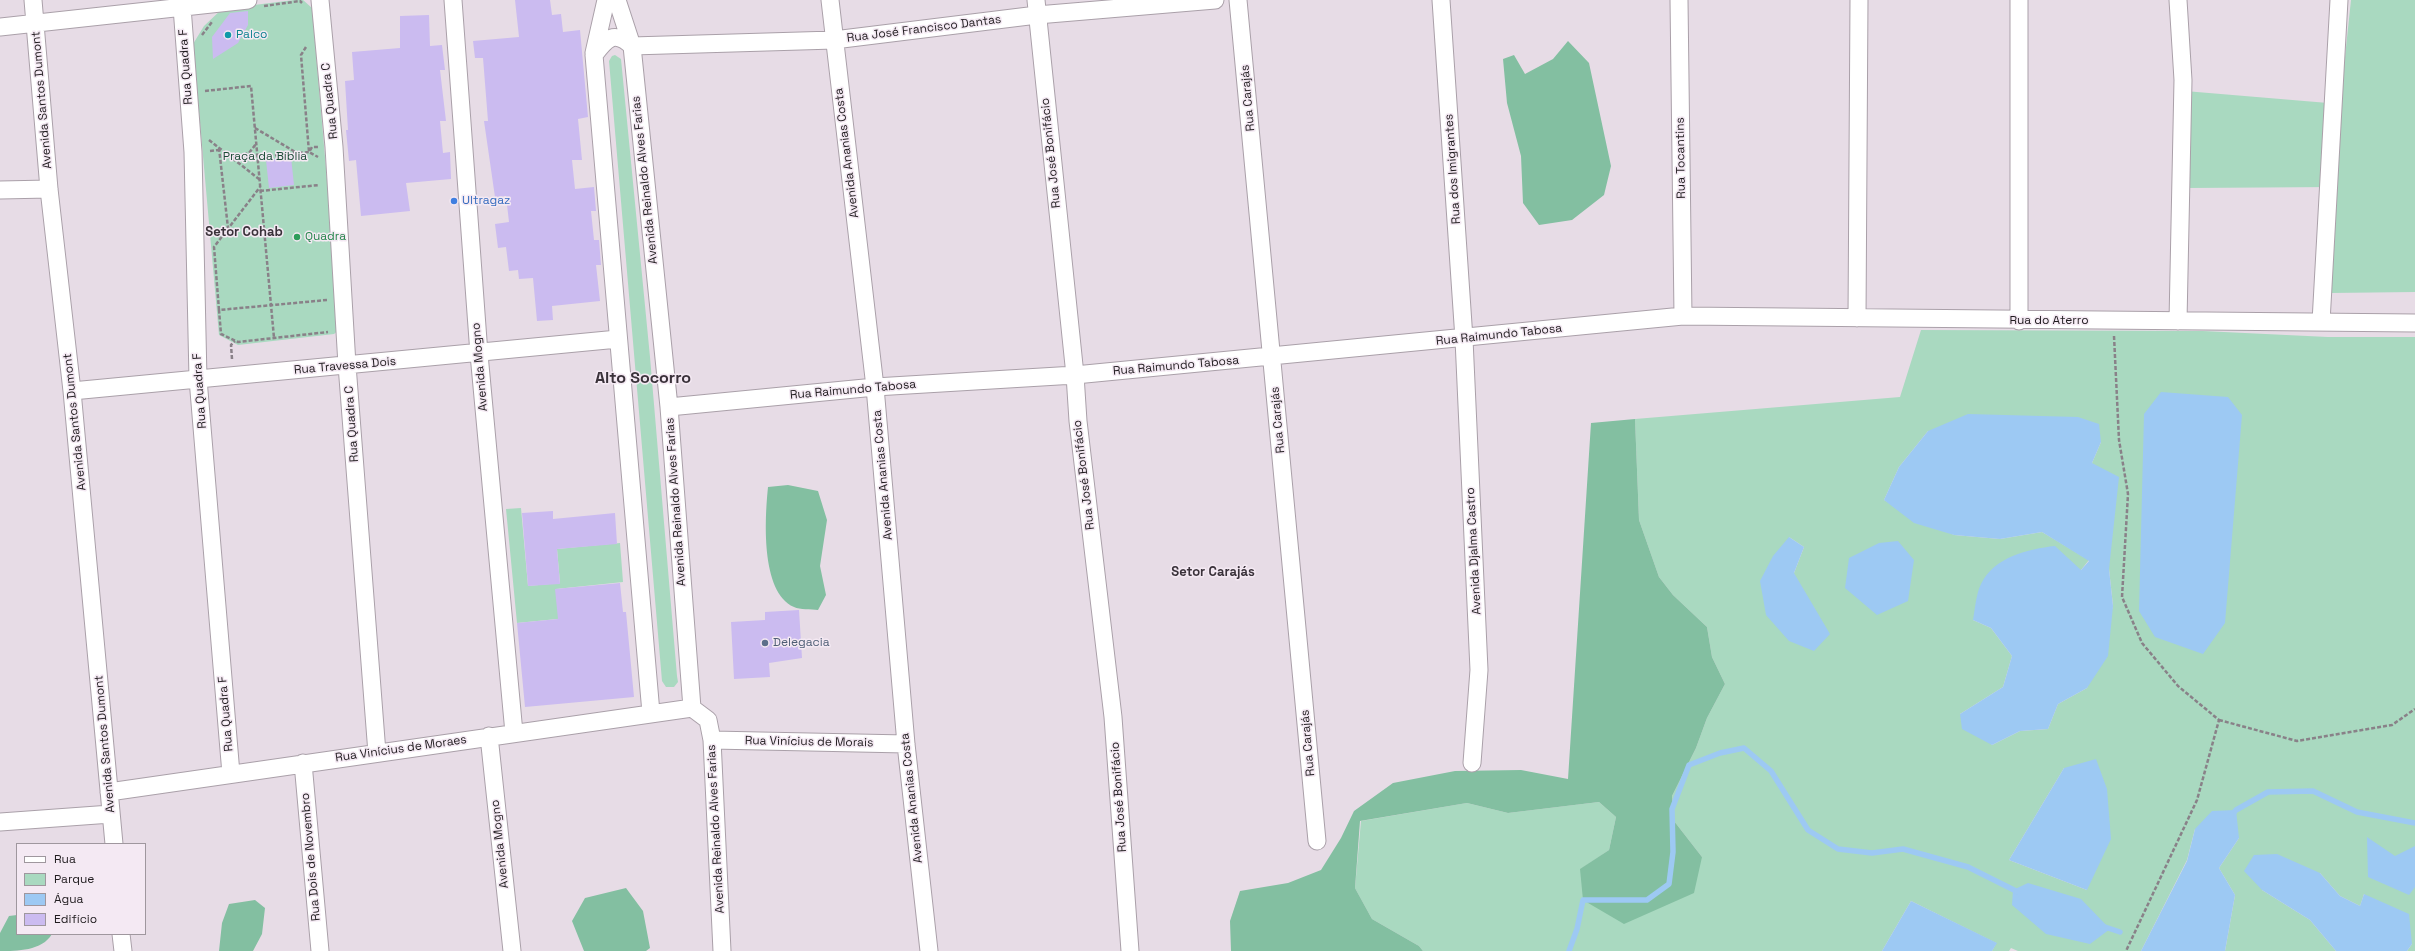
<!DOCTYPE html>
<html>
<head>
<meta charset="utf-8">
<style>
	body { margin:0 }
	#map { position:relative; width:2415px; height:951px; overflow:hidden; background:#e7dce6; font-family:"Space Grotesk",sans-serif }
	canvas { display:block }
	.legend { position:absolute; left:16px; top:843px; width:130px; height:92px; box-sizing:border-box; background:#f4e9f3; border:1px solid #9f979e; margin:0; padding:5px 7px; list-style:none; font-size:12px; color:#201c1f }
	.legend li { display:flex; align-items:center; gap:8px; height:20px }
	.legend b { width:20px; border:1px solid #9f979e }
</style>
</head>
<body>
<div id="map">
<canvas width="2415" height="951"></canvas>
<ul class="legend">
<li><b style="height:5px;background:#fff"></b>Rua</li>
<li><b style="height:11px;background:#a9d9c0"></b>Parque</li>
<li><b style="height:11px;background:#9dc9f3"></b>Água</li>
<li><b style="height:11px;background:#cbbbf0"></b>Edifício</li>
</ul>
</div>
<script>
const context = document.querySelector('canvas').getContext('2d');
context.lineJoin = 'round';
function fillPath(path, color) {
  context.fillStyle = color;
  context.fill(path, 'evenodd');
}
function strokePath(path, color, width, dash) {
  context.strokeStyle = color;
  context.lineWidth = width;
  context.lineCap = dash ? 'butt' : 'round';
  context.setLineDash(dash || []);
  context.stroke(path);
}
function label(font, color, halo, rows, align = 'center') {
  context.font = font + ' "Space Grotesk",sans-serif';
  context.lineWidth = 3;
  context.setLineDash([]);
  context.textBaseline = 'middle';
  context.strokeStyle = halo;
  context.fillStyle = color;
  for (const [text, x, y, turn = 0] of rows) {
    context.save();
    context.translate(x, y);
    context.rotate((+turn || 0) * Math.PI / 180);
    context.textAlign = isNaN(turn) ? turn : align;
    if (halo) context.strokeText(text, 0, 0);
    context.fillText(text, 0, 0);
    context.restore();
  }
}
fillPath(new Path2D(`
	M294,0h9l9,8 28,321 -6,5 -96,11 -19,-10 -26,-291 11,-18 18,-17z
	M2351,0h64v292l-85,1 5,-106 -147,1 -3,-97 155,13z
	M615,55l6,4 29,298 27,319 1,6 -4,5h-8l-4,-6 -53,-620 3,-5z
	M1921,330l282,1 125,6h87v614h-8l5,-7 -48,-50 -4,12 -20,-10 -20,-23 -58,17 48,30 26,31h-111l10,-56 -16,-27 20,-30 -44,-9 -8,31 -46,91h-123l-7,-3 -2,3h-17l4,-8 -85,-42 -29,50h-459l-4,-5 -47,-27 -17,-31 6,-67 106,-18 41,10 91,-11 17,15 -7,33 -28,19 121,-12 -28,-36 -2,-25 24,-48 11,-30 18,-34 -13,-27 -5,-30 -34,-32 -14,-18 -20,-57 -4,-101 265,-22zM1928,431l173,11 -9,21 17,106 4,37 -26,82 -29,16 -10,25 -28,2 -28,14 -32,-31 43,-27 9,-31 -21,-28 -18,-8 108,-50 8,-10 -47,-28 -42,7 -46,-4 -70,-35 15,-33zM1789,537l15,10 -10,26zM2064,768l23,121v1l-78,-30z
	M521,508l7,78 32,-3 -3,-34 63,-6 3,39 -67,7 11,29 -50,5 -11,-114z`), '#a9d9c0');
fillPath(new Path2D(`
	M1568,41l21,22 22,103 -7,29 -32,25 -33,5 -16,-22 -2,-47 -14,-53 -4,-44 11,-4 11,19 28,-15z
	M1635,419l4,101 20,57 14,18 34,32 5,30 13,27 -18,34 -11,30 -24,48 2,25 28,36 -8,36 -70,31 -41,-24 -3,-31 29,-19 7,-33 -17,-15 -91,11 -41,-10 -107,18 -5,67 17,31 47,27 4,5h-192l-1,-30 10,-30 48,-8 33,-13 20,-32 13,-27 39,-28 62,-12 66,-1 47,9 23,-356z
	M788,485l30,6 9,29 -7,46 6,29 -8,15c-7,-1 -18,0 -24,-3 -34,-15 -29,-90 -26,-120z
	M626,888l17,23 7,37 -4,3h-62l-12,-30 13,-23z
	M255,900l10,8 -3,26 -9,17h-34l3,-28 7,-19z
	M17,915v19h35c-10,17 -35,17 -52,17v-18l9,-17z`), '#83bfa1');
fillPath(new Path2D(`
	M2161,392l67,5 14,18 -17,208 -22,31 -48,-17 -16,-26 5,-197z
	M1968,414l110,3 21,7 2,18 -9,21 27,14 -10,92 4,37 -5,50 -21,32 -29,16 -10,25 -28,2 -28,14 -30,-16 -2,-15 43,-27 9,-31 -21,-28 -18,-8c2,-11 3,-26 8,-36 13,-27 47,-35 74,-38l26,24 8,-9 -47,-29 -42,7 -46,-4 -40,-12 -30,-23 15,-33 29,-36z
	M1789,537l15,10 -10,26 36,61 -16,17 -25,-10 -23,-26 -6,-34 13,-25z
	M1898,541l16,19 -6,41 -31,14 -32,-27 4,-30 30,-15z
	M2096,759l11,30 4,50 -24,51 -78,-30 55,-92z
	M2236,810l3,28 -20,30 16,27 -10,56h-84l46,-90 8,-32 17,-18z
	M2367,837l28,19 20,-10v41l-6,8 -41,-18z
	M2277,854l43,19 20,23 20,10 4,-12 45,20 3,30 -5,7h-71l-26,-31 -48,-30 -18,-19 10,-16z
	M2028,883l53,16 29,30 -20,15 -44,-10 -34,-29 1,-15z
	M1911,901l86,42 -5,8h-110z`), '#9dc9f3');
strokePath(new Path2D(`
	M2231,816l5,-6 32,-18 45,-1 44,21 58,11
	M2102,926l18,6
	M1569,951l8,-22 6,-29h64l22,-16 4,-32 -1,-43 17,-44 31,-12 24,-5 27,23 37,59 30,19 34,4 31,-4 65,18 50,25`), '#9dc9f3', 5.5);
fillPath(new Path2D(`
	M515,0h35l2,15 9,-1 2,18 17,-2 8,87 -10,2 4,41h-10l3,29 19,-2 2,24h-5l3,29h5l2,25h-5l4,36 -48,5 1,14 -16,1 -4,-43 -14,1 -1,-9 -9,1 -3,-24 -8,1 -3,-24 14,-2 -3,-26 -11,1 -11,-76h4l-5,-63h-8l-2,-17 46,-4z
	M248,11v14l-10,18 -25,16 -1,-22 18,-24z
	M429,15l1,31 12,-1 3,25h-5l6,51h-6l3,32 7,-1 1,27 -45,4 4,28 -49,5 -5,-56 -7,1 -3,-31h2l-3,-49 9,-1 -2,-28 48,-4v-32z
	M291,157l3,28 -25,3 -3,-28z
	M553,511v8l62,-6 2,31 -60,5 3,35 -32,2 -6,-73z
	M620,583l3,29h3l8,85 -109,10 -8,-84 41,-4 -3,-30z
	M799,610l3,48 -33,5 1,14 -36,2 -3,-57 34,-2v-8z`), '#cbbbf0');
const minor = new Path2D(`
	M33,0l16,189 23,202 42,453
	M320,0l14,147 13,218 30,388
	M453,0l26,354 35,379
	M617,0l15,46 202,-6 203,-25 178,-15
	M830,0l45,387 31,357 23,207
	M1036,0l39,375 3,46 35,296 17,234
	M1238,0l79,841
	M1441,0l23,339 15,331 -7,93
	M1679,0l4,316
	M2019,0v321
	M182,7l11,145 5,227 33,395
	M0,27l248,-27
	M594,53l12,-53
	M0,190l49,-1
	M1857,318l2,-318
	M2178,321l5,-241 -5,-80
	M2321,322l18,-322
	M72,391l546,-52
	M669,407l206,-20 200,-12 608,-59 732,7
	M651,713l-57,-658c13,-17 20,-25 38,-9l37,361 23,301 16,12 4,20 10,211
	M489,736l23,215
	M712,740l194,4
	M303,763l17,188
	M109,792l583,-84
	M0,822l111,-8
	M121,934l2,17`);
strokePath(minor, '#aaa0a9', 19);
strokePath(new Path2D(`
	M264,6l36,-5 2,2
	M202,35l10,-13
	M306,47l-5,8 8,97 9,5
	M205,91l46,-5 23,252
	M255,128l42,25
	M209,140l50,39
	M219,148l9,80
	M210,151l9,-1
	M257,157l52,-5 3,-5h6
	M232,158l17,-5 7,-9
	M260,191l59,-6
	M327,300l-108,10 2,24 17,8 90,-10
	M219,310l-5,-63 46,-60
	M2114,336l5,104 9,54 -6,103 20,46 36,43 41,34 -22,80 -71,151
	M232,359l-1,-14 4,-4
	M2219,720l78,21 95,-16 23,-16`), '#898188', 2.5, [4, 2]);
strokePath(minor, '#fff', 17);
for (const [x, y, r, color] of [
	[228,35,4,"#0f9aa8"],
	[454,201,4,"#3f7fe0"],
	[297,237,4,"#2e9e5b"],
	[765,643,4,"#5c6f8a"]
]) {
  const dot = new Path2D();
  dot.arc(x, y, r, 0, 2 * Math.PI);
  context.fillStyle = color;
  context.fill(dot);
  strokePath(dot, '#f4e9f3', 1.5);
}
label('12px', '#201c1f', '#f4e9f3', [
	["Rua José Francisco Dantas",924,29,-7],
	["Rua Quadra F",186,67,-94],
	["Rua Carajás",1248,98,-95],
	["Avenida Santos Dumont",42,100,-95],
	["Rua Quadra C",330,101,-96],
	["Avenida Ananias Costa",847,153,-97],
	["Rua José Bonifácio",1051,153,-96],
	["Rua Tocantins",1681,158,-91],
	["Rua dos Imigrantes",1453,169,-94],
	["Avenida Reinaldo Alves Farias",645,180,-96],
	["Rua do Aterro",2049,321],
	["Rua Raimundo Tabosa",1499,335,-6],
	["Rua Travessa Dois",345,366,-5],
	["Rua Raimundo Tabosa",1176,366,-5],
	["Avenida Mogno",480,367,-95],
	["Rua Raimundo Tabosa",853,390,-5],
	["Rua Quadra F",200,391,-94],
	["Rua Carajás",1278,420,-95],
	["Avenida Santos Dumont",75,422,-96],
	["Rua Quadra C",352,424,-94],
	["Avenida Ananias Costa",883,475,-95],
	["Rua José Bonifácio",1084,475,-97],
	["Avenida Reinaldo Alves Farias",676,502,-94],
	["Avenida Djalma Castro",1474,551,-93],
	["Rua Quadra F",226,714,-95],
	["Rua Vinícius de Morais",809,742,1],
	["Rua Carajás",1308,743,-95],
	["Avenida Santos Dumont",105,744,-95],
	["Rua Vinícius de Moraes",401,749,-8],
	["Rua José Bonifácio",1119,797,-94],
	["Avenida Ananias Costa",912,798,-96],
	["Avenida Reinaldo Alves Farias",716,829,-93],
	["Avenida Mogno",500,844,-96],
	["Rua Dois de Novembro",311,857,-95]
]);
label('12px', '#0d838f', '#f4e9f3', [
	["Palco",236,35]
], 'left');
label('12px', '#1c4c37', '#f4e9f3', [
	["Praça da Bíblia",265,157]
]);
label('12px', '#366cbe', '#f4e9f3', [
	["Ultragaz",462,201]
], 'left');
label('12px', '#27864d', '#f4e9f3', [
	["Quadra",305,237]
], 'left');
label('12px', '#4e5e75', '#f4e9f3', [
	["Delegacia",773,643]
], 'left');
label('bold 13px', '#3a323a', '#f4e9f3', [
	["Setor Cohab",244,232],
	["Setor Carajás",1213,572]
]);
label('bold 16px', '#3a323a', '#f4e9f3', [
	["Alto Socorro",643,379]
]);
</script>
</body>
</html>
